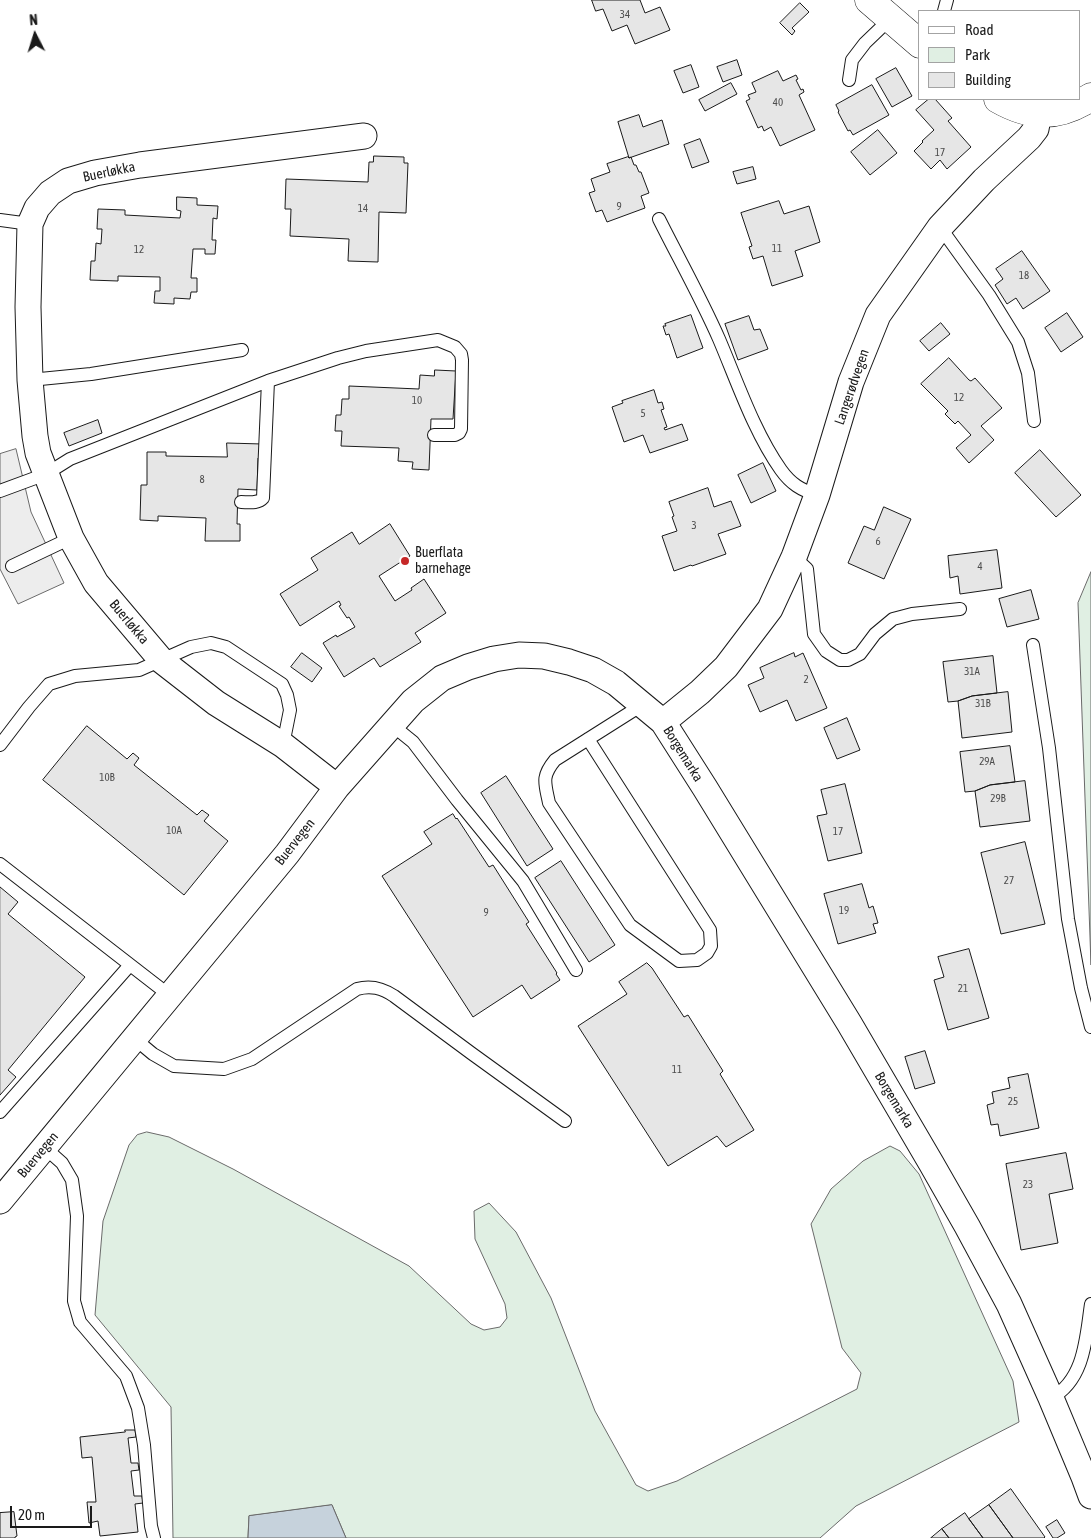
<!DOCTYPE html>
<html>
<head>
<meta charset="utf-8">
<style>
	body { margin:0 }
	#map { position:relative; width:1091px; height:1538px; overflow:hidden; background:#fff; font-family:"Asap Condensed",sans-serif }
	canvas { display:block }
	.legend { position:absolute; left:918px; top:10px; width:162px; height:90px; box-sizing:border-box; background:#fff; border:1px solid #a3a3a3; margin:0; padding:6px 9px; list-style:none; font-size:15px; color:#1a1a1a }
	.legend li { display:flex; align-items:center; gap:10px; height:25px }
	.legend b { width:25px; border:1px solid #a3a3a3 }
	.north { position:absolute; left:10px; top:10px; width:50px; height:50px; -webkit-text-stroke:4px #fff; paint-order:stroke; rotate:355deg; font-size:14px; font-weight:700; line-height:20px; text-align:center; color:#1a1a1a }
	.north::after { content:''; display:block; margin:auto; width:18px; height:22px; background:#1a1a1a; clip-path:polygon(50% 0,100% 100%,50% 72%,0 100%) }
	.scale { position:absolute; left:10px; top:1506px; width:82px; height:22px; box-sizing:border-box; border:2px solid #1a1a1a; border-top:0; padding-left:6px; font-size:15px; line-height:18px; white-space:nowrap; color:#1a1a1a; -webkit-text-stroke:4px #fff; paint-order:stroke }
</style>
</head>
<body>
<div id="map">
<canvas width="1091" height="1538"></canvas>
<ul class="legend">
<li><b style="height:6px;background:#fff"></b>Road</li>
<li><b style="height:14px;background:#e0efe3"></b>Park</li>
<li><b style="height:14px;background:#e6e6e6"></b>Building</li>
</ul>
<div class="north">N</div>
<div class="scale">20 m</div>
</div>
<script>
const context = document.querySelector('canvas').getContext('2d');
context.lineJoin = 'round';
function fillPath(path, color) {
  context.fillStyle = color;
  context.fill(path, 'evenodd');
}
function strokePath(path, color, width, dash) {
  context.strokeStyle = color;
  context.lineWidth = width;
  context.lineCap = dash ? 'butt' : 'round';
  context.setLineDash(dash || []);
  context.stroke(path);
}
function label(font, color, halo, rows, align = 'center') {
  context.font = font + ' "Asap Condensed",sans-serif';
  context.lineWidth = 4;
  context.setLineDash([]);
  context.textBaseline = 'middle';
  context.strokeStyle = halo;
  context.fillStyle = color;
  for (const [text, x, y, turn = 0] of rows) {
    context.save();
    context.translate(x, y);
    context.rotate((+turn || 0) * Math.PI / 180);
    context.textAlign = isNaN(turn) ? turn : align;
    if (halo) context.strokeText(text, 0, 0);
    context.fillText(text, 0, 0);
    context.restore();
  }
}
const green = new Path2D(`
	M1091,572v393l-13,-362z
	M147,1132l22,5 64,32 176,97 62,58 13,6 16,-3 7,-9 -2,-14 -30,-65 -1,-28 15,-8 27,29 35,66 44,113 41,74 12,6 29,-10 180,-92 4,-16 -19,-25 -31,-124 20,-35 32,-28 27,-15 10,5 19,23 94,207 6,41 -163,84 -36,32h-474l-14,-33 -83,11 -1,22h-75l-2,-131 -76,-92 8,-94 26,-76 8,-10z`);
fillPath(green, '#e0efe3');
strokePath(green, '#6a6a6a', 1);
const parking = new Path2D(`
	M16,449l15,63 33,71 -46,21 -18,-35v-115z`);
fillPath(parking, '#ededed');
strokePath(parking, '#6a6a6a', 1);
const water = new Path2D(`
	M332,1505l14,33h-98l1,-22z`);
fillPath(water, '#c6d2dc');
strokePath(water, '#6a6a6a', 1);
const building = new Path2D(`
	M592,0h48l5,13 15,-6 10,23 -35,14 -8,-19 -15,6 -9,-22 -7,2z
	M800,3l9,9 -17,16 3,3 -3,4 -12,-12z
	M737,60l5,15 -19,7 -6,-15z
	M691,65l8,22 -16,6 -9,-22z
	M896,68l16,28 -20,11 -16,-28z
	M778,71l5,10 13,-6 2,4 -2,1 5,10 2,-1 1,3 -5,3 16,35 -35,16 -9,-19 -7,4 -2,-5 -4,2 -12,-27 4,-2 -2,-4 8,-3 -4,-9z
	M731,83l6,11 -32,17 -6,-11z
	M872,85l17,30 -36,20 -3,-5 -2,1 -10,-19 1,-1 -3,-6z
	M929,99h6l17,19 -4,3 23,26 -24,22 -7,-9 -9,9 -17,-18 9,-9 -1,-1 12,-11 -18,-20z
	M639,115l4,12 19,-7 7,24 -40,14 -11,-36z
	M878,130l19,23 -27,22 -19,-23z
	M700,139l9,23 -17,6 -8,-23z
	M374,156l30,1v6h4l-2,50 -27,-1 -1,50 -30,-1 1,-22 -59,-3 1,-27h-6l1,-30 82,3 1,-20h4z
	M628,157l1,1 2,-1 3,8h2l3,7h2l8,21 -8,3 4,12 -38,14 -5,-12 -6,2 -7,-19 6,-2 -4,-12 19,-7 -3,-8z
	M753,167l3,12 -19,5 -4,-12z
	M177,197l20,1v7l21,1 -1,13 -4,-1 -1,22h4l-1,14h-10v-5h-12l-2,29h6v14h-6l-1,7 -16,-1v6l-20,-1 1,-12h5v-14l-42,-1v5l-28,-1 1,-19h4l1,-18 5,1 1,-15h-5l1,-20 27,1v5l55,3 1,-7 -4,-1z
	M779,201l5,13 25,-8 11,36 -25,9 8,25 -31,10 -9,-30 -10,3 -4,-12 3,-1 -11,-33z
	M1022,251l28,40 -27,18 -7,-11 -9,6 -12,-19 8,-6 -7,-10z
	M1067,313l16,24 -22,15 -16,-24z
	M691,315l12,33 -26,10 -8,-24 -3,1 -3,-9h3l-1,-2z
	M749,316l5,14 6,-1 8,20 -30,11 -13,-36z
	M941,323l9,11 -21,17 -9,-10z
	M949,358l20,22 2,1 4,-3 27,30 -21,18 13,14 -25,23 -13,-15 15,-13 -13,-14 -3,3 -10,-10 3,-3 -27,-27z
	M435,370l21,1 -3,48h-22l-2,51 -17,-1 1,-7 -15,-1 1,-13 -58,-2 1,-15h-7l1,-16h5l1,-16h7v-13l70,3 1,-14 14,1z
	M654,390l4,13 4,-1 2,7 -3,1 6,17 -3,1 1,2 17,-6 6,16 -38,13 -7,-18 -19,7 -12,-35 11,-4 -1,-2z
	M98,420l4,13 -33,13 -5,-13z
	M227,443l35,1 -1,15 -3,-1 -1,32 -19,-1 -1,35h3v17h-35l1,-23 -48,-2v5l-18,-1 1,-35h6v-33h19v4l61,1z
	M1040,450l41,45 -25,22 -41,-44z
	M763,463l13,28 -25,12 -13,-28z
	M708,488l6,19 17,-6 10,25 -23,8 8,20 -34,12 -1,-1 -17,6 -12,-35 15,-5 -5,-14 2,-1 -5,-14z
	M884,507l27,12 -27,60 -36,-16 16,-37 10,4z
	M390,524l20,32 -31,20 16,25 17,-11 -1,-2 13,-9 22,34 -31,20 6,9 -41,25 -6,-9 -30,19 -21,-34 13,-8 1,2 18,-10 -6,-10 -2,1 -8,-12 2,-1 -2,-4 -39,25 -20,-32 38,-24 -7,-12 41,-26 7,12z
	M997,550l5,38 -42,6 -2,-18 -8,2 -2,-22z
	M1031,590l8,29 -32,8 -8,-28z
	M302,653l20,15 -10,14 -21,-15z
	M794,653l1,4 8,-4 24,55 -31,13 -9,-21 -27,12 -12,-27 16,-7 -4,-10z
	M993,656l4,37 -25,3 -14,5 -10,1 -5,-40z
	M1008,692l4,40 -50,6 -4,-37 14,-5z
	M847,718l13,32 -23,9 -13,-31z
	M87,726l40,33 6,-6 6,5 -5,7 63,50 5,-5 7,5 -5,6 24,20 -44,54 -141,-115z
	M1010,746l5,36 -25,3 -15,6 -10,1 -5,-40z
	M506,776l47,73 -26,17 -46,-73z
	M1025,781l5,40 -50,6 -5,-36 15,-6z
	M845,784l17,69 -34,8 -11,-45 10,-2 -6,-24z
	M453,814l3,5 1,-1 32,49 4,-2 36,57 -3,2 31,49 -1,1 4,6 -29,19 -9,-14 -49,32 -91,-141 50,-32 -8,-12z
	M1025,842l20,82 -44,10 -20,-81z
	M561,861l54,84 -26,17 -54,-84z
	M862,884l7,24 4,-2 5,17 -5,1 3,9 -38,11 -14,-50z
	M0,887l18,15 -10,12 77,63 -77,93 8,7 -16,18z
	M969,949l20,69 -41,12 -14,-50 10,-3 -6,-20z
	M647,963l5,5 32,49 4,-2 35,56 -3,3 34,56 -28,17 -9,-11 -49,30 -90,-140 49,-32 -8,-12z
	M925,1051l10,32 -20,6 -10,-32z
	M1028,1074l11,54 -39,8 -2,-12 -7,1 -4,-20 7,-2 -2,-11 18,-4 -2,-10z
	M1066,1153l7,36 -24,5 9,49 -37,7 -15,-86z
	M125,1430h10l1,7 -8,1 3,25h7l1,7 -8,1 3,25h8l1,7 -8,1 3,28 -38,4 -2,-15 -9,2 -2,-21h9l-4,-45 -10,1 -2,-21 45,-5z
	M1011,1489l34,48 -1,1h-31l-24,-33z
	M989,1505l24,33h-30l-14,-19z
	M14,1512l3,24 -2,1v1h-15v-25z
	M965,1513l4,6 14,19h-34l-7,-9z
	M1057,1520l8,13 -8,5h-4l-7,-11z
	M942,1529l7,9h-18z`);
fillPath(building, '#e6e6e6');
strokePath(building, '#1a1a1a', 1);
const service = new Path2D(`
	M944,11l3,-11
	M849,80l3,-20 13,-17 25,-24
	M659,219c20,40 42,79 60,120 18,42 35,93 62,131 10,14 20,20 36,25
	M0,220l30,4
	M940,227l49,68 29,47 10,31 6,48
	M30,380l61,-6 151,-24
	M0,491l46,-17 24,-15 198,-78 70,-23 28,-7 72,-11 17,7 6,7 1,6 -1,69 -2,4 -4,2h-21
	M241,502c7,0 17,2 22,-4l5,-117
	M794,557l13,12 7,65 12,17 14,9h8l12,-6 15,-20 18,-15 19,-5 48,-5
	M12,566l59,-28
	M1033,645l16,103 19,171 13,69 10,39
	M392,725l21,17 44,58 66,81 53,89
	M588,739l122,191 1,16 -4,7 -10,7 -18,1 -49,-36 -81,-122c-4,-20 -8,-26 6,-43l87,-55
	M0,745l29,-38 20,-23 26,-8 64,-6 52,-23 20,-4 15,4 56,37 5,11 3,15 -7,35
	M0,864l169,131
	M135,1039l18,15 21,12 50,3 28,-10 105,-70c14,-4 25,-1 37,7l77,57 94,68
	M0,1112l130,-147
	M44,1147l18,16 10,17 5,36 -3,85 6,21 46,54 12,32 6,37 7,81 3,12
	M1051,1398c34,-18 35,-61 40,-94`);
const minor = new Path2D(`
	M663,722l37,-30 26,-25 44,-58 24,-52 23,-62 34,-113 27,-67 62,-88 44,-47 45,-42 7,-9 3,-16
	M337,787l-54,-42 -67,-42 -54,-42 -66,-78 -25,-45 -33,-85 -3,-17 -5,-56 -2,-73 2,-83 7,-16 13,-15 18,-12 27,-8 45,-8 224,-29
	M0,1201l287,-347 50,-67 76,-86 29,-23 26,-11 26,-8 25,-4 25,1 25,6 24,8 23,13 47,39 42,66 144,235 82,140 36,63 42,78 42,94 33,79 7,19`);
const secondary = new Path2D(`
	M869,0l51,44
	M998,99c33,19 61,19 93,-2`);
strokePath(service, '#1a1a1a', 14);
strokePath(minor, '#1a1a1a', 27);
strokePath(secondary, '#1a1a1a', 29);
strokePath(service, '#fff', 12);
strokePath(minor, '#fff', 25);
strokePath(secondary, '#fff', 28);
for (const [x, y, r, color] of [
	[405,561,5,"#c62828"]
]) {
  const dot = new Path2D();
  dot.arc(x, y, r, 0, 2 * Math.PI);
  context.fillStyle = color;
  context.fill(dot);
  strokePath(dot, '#fff', 2);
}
label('11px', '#4d4d4d', null, [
	["34",625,15],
	["40",778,103],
	["17",940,153],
	["9",619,207],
	["14",363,209],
	["11",777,249],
	["12",139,250],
	["18",1024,276],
	["12",959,398],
	["10",417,401],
	["5",643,414],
	["8",202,480],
	["3",694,526],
	["6",878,542],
	["4",980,567],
	["31A",972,672],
	["2",806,680],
	["31B",983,704],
	["29A",987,762],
	["10B",107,778],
	["29B",998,799],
	["10A",174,831],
	["17",838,832],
	["27",1009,881],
	["19",844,911],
	["9",486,913],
	["21",963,989],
	["11",677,1070],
	["25",1013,1102],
	["23",1028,1185]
]);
label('14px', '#1a1a1a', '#fff', [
	["Buerløkka",109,172,-12],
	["Langerødvegen",852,387,-71],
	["Buerløkka",129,622,50],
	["Borgemarka",683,754,58],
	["Buervegen",295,842,-52],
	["Borgemarka",894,1100,59],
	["Buervegen",38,1155,-50]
]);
label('14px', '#1a1a1a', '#fff', [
	["Buerflata",415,553],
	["barnehage",415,569]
], 'left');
</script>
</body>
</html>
